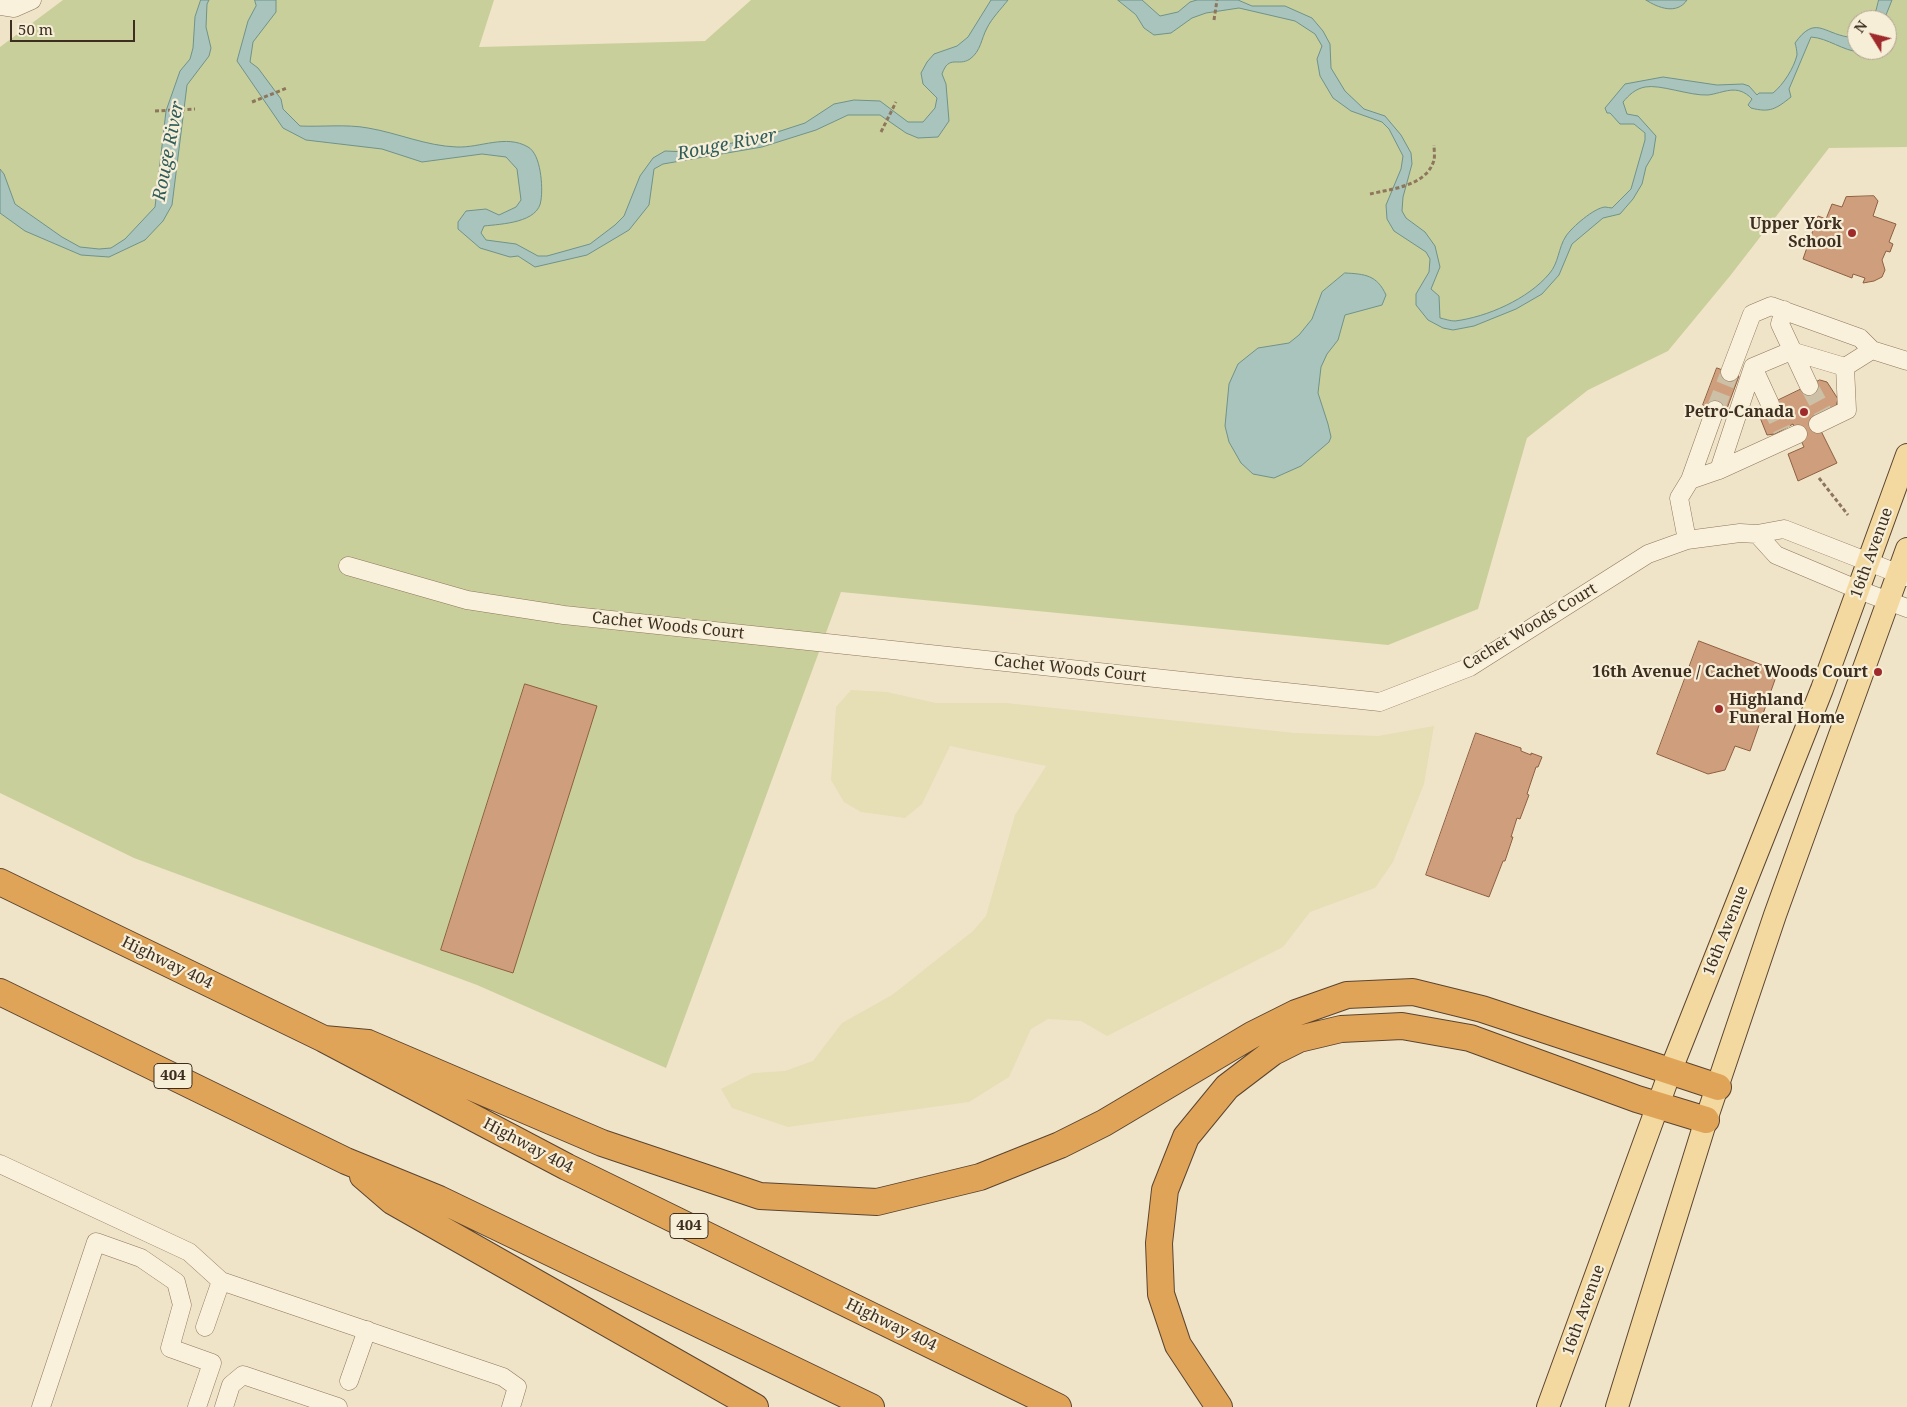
<!DOCTYPE html>
<html>
<head>
<meta charset="utf-8">
<style>
	body { margin:0 }
	#map { position:relative; width:1907px; height:1407px; overflow:hidden; background:#f0e4c8; font-family:"Noto Serif",serif }
	canvas { display:block }
	.north { position:absolute; left:1847px; top:10px; width:50px; height:50px; box-sizing:border-box; background:#f7eed8; border:1px solid #ada18e; border-radius:50%; rotate:306deg; font-size:14px; font-weight:700; line-height:20px; text-align:center; color:#3d2e20 }
	.north::after { content:''; display:block; margin:auto; width:18px; height:22px; background:#9e2a2b; clip-path:polygon(50% 0,100% 100%,50% 72%,0 100%) }
	.scale { position:absolute; left:10px; top:20px; width:125px; height:22px; box-sizing:border-box; border:2px solid #3d2e20; border-top:0; padding-left:6px; font-size:15px; line-height:18px; white-space:nowrap; color:#3d2e20; -webkit-text-stroke:4px #f7eed8; paint-order:stroke }
</style>
</head>
<body>
<div id="map">
<canvas width="1907" height="1407"></canvas>
<div class="north">N</div>
<div class="scale">50 m</div>
</div>
<script>
const context = document.querySelector('canvas').getContext('2d');
context.lineJoin = 'round';
function fillPath(path, color) {
  context.fillStyle = color;
  context.fill(path, 'evenodd');
}
function strokePath(path, color, width, dash) {
  context.strokeStyle = color;
  context.lineWidth = width;
  context.lineCap = dash ? 'butt' : 'round';
  context.setLineDash(dash || []);
  context.stroke(path);
}
function label(font, color, halo, rows, align = 'center') {
  context.font = font + ' "Noto Serif",serif';
  context.lineWidth = 4.5;
  context.setLineDash([]);
  context.textBaseline = 'middle';
  context.strokeStyle = halo;
  context.fillStyle = color;
  for (const [text, x, y, turn = 0] of rows) {
    context.save();
    context.translate(x, y);
    context.rotate((+turn || 0) * Math.PI / 180);
    context.textAlign = isNaN(turn) ? turn : align;
    if (halo) context.strokeText(text, 0, 0);
    context.fillText(text, 0, 0);
    context.restore();
  }
}
fillPath(new Path2D(`
	M851,690l36,2 49,11h70l289,30 83,3 56,-10 -10,58 -31,78 -18,26 -65,24 -27,35 -176,89 -26,-15 -33,-2 -17,10 -22,48 -40,25 -181,25 -56,-19 -11,-19 32,-16 32,-2 28,-10 29,-38 50,-28 81,-64 13,-15 29,-101 31,-49 -96,-20 -28,58 -17,14 -44,-6 -17,-10 -13,-22 5,-73z`), '#e6deb5');
fillPath(new Path2D(`
	M63,0h431l-15,47 226,-6 46,-41h1156v147l-78,1 -99,128 -62,75 -80,39 -61,48 -49,171 -90,36 -547,-53 -175,476 -189,-83 -343,-127 -134,-65v-746zM1857,20h30v30h-30z`), '#c9cf9b');
const water = new Path2D(`
	M201,0h8l-2,4 -1,23 5,21 -2,8 -22,29 -15,120 -9,16 -18,19 -36,17 -28,-2 -56,-24 -25,-18v-44l4,5 11,30 47,33 18,10 19,2 12,-1 14,-9 30,-32 11,-96 14,-40 10,-12 3,-11 2,-31z
	M255,0h21v12l-23,30 -3,20 8,6 23,31 2,10 17,17c21,1 47,-2 68,2 30,5 58,18 89,19 23,1 49,-13 71,0 13,7 15,40 13,53 -2,23 -40,24 -57,26l-3,7 5,7 30,4 22,12h9l43,-12 25,-19 9,-9 16,-40 13,-18 12,-7 23,1 74,-15 43,-14 29,-19 20,-4 26,1 28,21h15l12,-14 2,-10 -14,-14 -2,-11 6,-11 7,-8 23,-8 11,-9 23,-37h17c-7,9 -16,18 -21,28 -6,11 -6,23 -17,31 -12,8 -21,-5 -28,15l4,10 3,37 -11,16 -20,1 -12,-5 -26,-18h-32l-32,15 -54,17 -99,17 -9,5 -5,36 -20,25 -42,25 -52,12 -17,-11 -8,1 -30,-9 -22,-19v-7l8,-11 20,-2 13,6 17,-8 5,-7 -4,-31 -11,-12 -24,-3 -60,8 -40,-13 -76,-9 -23,-12 -46,-67 11,-40 8,-15z
	M1118,0h24l18,16 18,-4 12,-10 7,-2h41l14,6h33l27,12 11,13 7,13 1,24 14,23 19,18 21,7 16,19 10,18 1,11 -9,33 -1,14 4,7 19,14 10,14 5,21 -9,22 8,7 1,22c5,1 10,3 15,3 32,-4 73,-22 94,-47 10,-11 9,-26 17,-38 6,-9 28,-28 39,-29 2,0 5,1 7,1l19,-19 14,-49v-7l-11,-9h-14l-10,-11h-3l-2,-5 20,-24 38,-7 54,8 26,-1 6,2 8,9 2,-2h14c10,-8 21,-25 24,-38 0,-4 -1,-9 -2,-12 20,-28 28,-10 53,-6l9,-6v19h6l-3,2c-17,-1 -32,-14 -49,-15l-22,52 2,8c-15,12 -21,16 -40,11l-3,-3 4,-6c-15,-16 -28,-6 -44,-4 -18,1 -48,-11 -63,-8 -10,2 -16,8 -22,15l4,12 11,2 18,20 -3,19 -7,12 -4,17 -9,15 -13,15 -17,4 -31,26 -13,31 -17,19 -26,15 -42,17 -21,4 -10,-2 -15,-8 -12,-15v-11l13,-22 1,-13 -4,-7 -32,-21 -7,-12 -1,-14 15,-36 2,-13 -14,-27 -7,-7 -31,-11 -18,-13 -13,-22 -3,-17 5,-13 -7,-12 -20,-13 -56,-13 -33,5 -14,5 -21,15 -17,2 -10,-7 -8,-13z
	M1646,0h41c-10,15 -29,8 -41,0z
	M1879,0h13l-8,20h-10z
	M1345,273c20,1 32,2 41,22l-4,10 -37,10 -7,25 -11,14 -6,13 -3,26 10,31 3,13 -2,5 -28,24 -27,12 -21,-4 -12,-11 -12,-21 -4,-16 4,-42 9,-20 20,-16 31,-5 10,-8 13,-16 10,-27z`);
fillPath(water, '#a9c4bc');
strokePath(water, '#6f938a', 1);
const building = new Path2D(`
	M1874,196l4,5 -5,15 23,8 -7,18 4,2 -3,8 -4,-1 -4,9 3,10 -3,7 -8,4 -11,2 2,-5 -12,-4 -1,4 -49,-19 15,-43 8,3 6,-15 10,3 4,-10z
	M1717,368l22,8 -14,38 -22,-9z
	M1820,380l7,2 11,17 -2,7 -22,11 23,46 -39,18 -10,-27 16,-7 -11,-23 -18,10 -8,1 -8,-20 1,-6z
	M1699,641l79,30 -28,80 -15,-5 -10,24 -17,4 -51,-20z
	M525,684l72,22 -84,267 -72,-23z
	M1476,733l45,15v3l10,4v-2l11,4 -4,10h-2l-9,27 2,1 -9,24 -3,-1 -6,19h2l-8,24h-2l-14,36 -63,-22z`);
fillPath(building, '#cf9f7d');
strokePath(building, '#8d5f41', 1);
strokePath(new Path2D(`
	M1809,386l14,26
	M1770,404l12,26
	M1715,410l15,-38`), '#ccc0a6', 18, [18, 9]);
const minor = new Path2D(`
	M0,6l14,2 18,-8
	M1784,310l-4,14 29,62
	M1753,367l17,37
	M1730,372l22,-58 19,-8 89,32 12,12
	M1818,424l29,-14 -2,-43
	M1719,470l79,-36
	M1690,480l25,-70
	M1757,534l19,21 83,35 48,18
	M1687,540l-8,-42 11,-18 29,-10 34,-103 38,-16 54,16 27,-17 35,11
	M348,566l119,34 97,15 816,87 90,-35 178,-113 39,-14 53,-7 17,1 27,-5 123,48
	M0,1164l189,88 32,29
	M205,1327l16,-46 282,96 14,10 -6,20
	M349,1381l18,-51
	M41,1407l55,-165 45,16 35,24 6,23 -12,43 42,15 -15,44
	M224,1407l7,-22 12,-10 95,32`);
const major = new Path2D(`
	M1548,1407l122,-335 152,-383 85,-234
	M1617,1407l89,-287 69,-205 132,-366`);
const highway = new Path2D(`
	M0,882l324,157 243,128 491,240
	M0,992l346,169 93,38 432,208
	M324,1039l44,4 234,100 158,53 117,6 103,-25 80,-32 44,-22 148,-88 44,-22 51,-18 66,-3 69,17 236,78
	M363,1176l29,25 363,206
	M1219,1407l-41,-62 -17,-51 -2,-51 6,-53 21,-53 41,-50 46,-35 26,-13 42,-10 61,-3 68,12 167,61 69,21`);
strokePath(minor, '#8d765c', 19);
strokePath(major, '#5b4430', 24);
strokePath(highway, '#5b4430', 28);
strokePath(new Path2D(`
	M1214,20l3,-20
	M252,102l35,-14
	M155,111l40,-2
	M881,132l15,-30
	M1370,194c21,-5 57,-8 64,-34 1,-4 0,-11 0,-15
	M1819,478l29,37`), '#8d765c', 3, [4, 2.5]);
strokePath(minor, '#faf1dc', 18);
strokePath(major, '#f3d9a0', 22);
strokePath(highway, '#e0a458', 26);
for (const [x, y, r, color] of [
	[1852,233,5,"#9e2a2b"],
	[1804,412,5,"#9e2a2b"],
	[1878,672,5,"#9e2a2b"],
	[1719,709,5,"#9e2a2b"]
]) {
  const dot = new Path2D();
  dot.arc(x, y, r, 0, 2 * Math.PI);
  context.fillStyle = color;
  context.fill(dot);
  strokePath(dot, '#f7eed8', 2);
}
for (const [x, y, w] of [
	[173,1076,38],
	[689,1226,38]
]) {
  const box = new Path2D();
  box.roundRect(x - w / 2, y - 12.5, w, 25, 4);
  context.fillStyle = '#f7eed8';
  context.fill(box);
  strokePath(box, '#3d2e20', 1);
}
label('bold 15px', '#3d2e20', null, [
	["404",173,1076],
	["404",689,1226]
]);
label('bold 16px', '#3d2e20', '#f7eed8', [
	["Upper York",1842,224],
	["School",1842,242],
	["Petro-Canada",1794,412],
	["16th Avenue / Cachet Woods Court",1868,672],
	["Highland",1729,700,"left"],
	["Funeral Home",1729,718,"left"]
], 'right');
label('16px', '#3d2e20', '#f7eed8', [
	["16th Avenue",1872,553,-70],
	["Cachet Woods Court",668,626,6],
	["Cachet Woods Court",1530,627,-31],
	["Cachet Woods Court",1070,669,6],
	["16th Avenue",1726,931,-68],
	["Highway 404",167,963,26],
	["Highway 404",528,1146,28],
	["16th Avenue",1584,1310,-70],
	["Highway 404",891,1325,26]
]);
label('italic 18px', '#2f5d5a', '#f7eed8', [
	["Rouge River",727,145,-11],
	["Rouge River",169,151,-79]
]);
</script>
</body>
</html>
